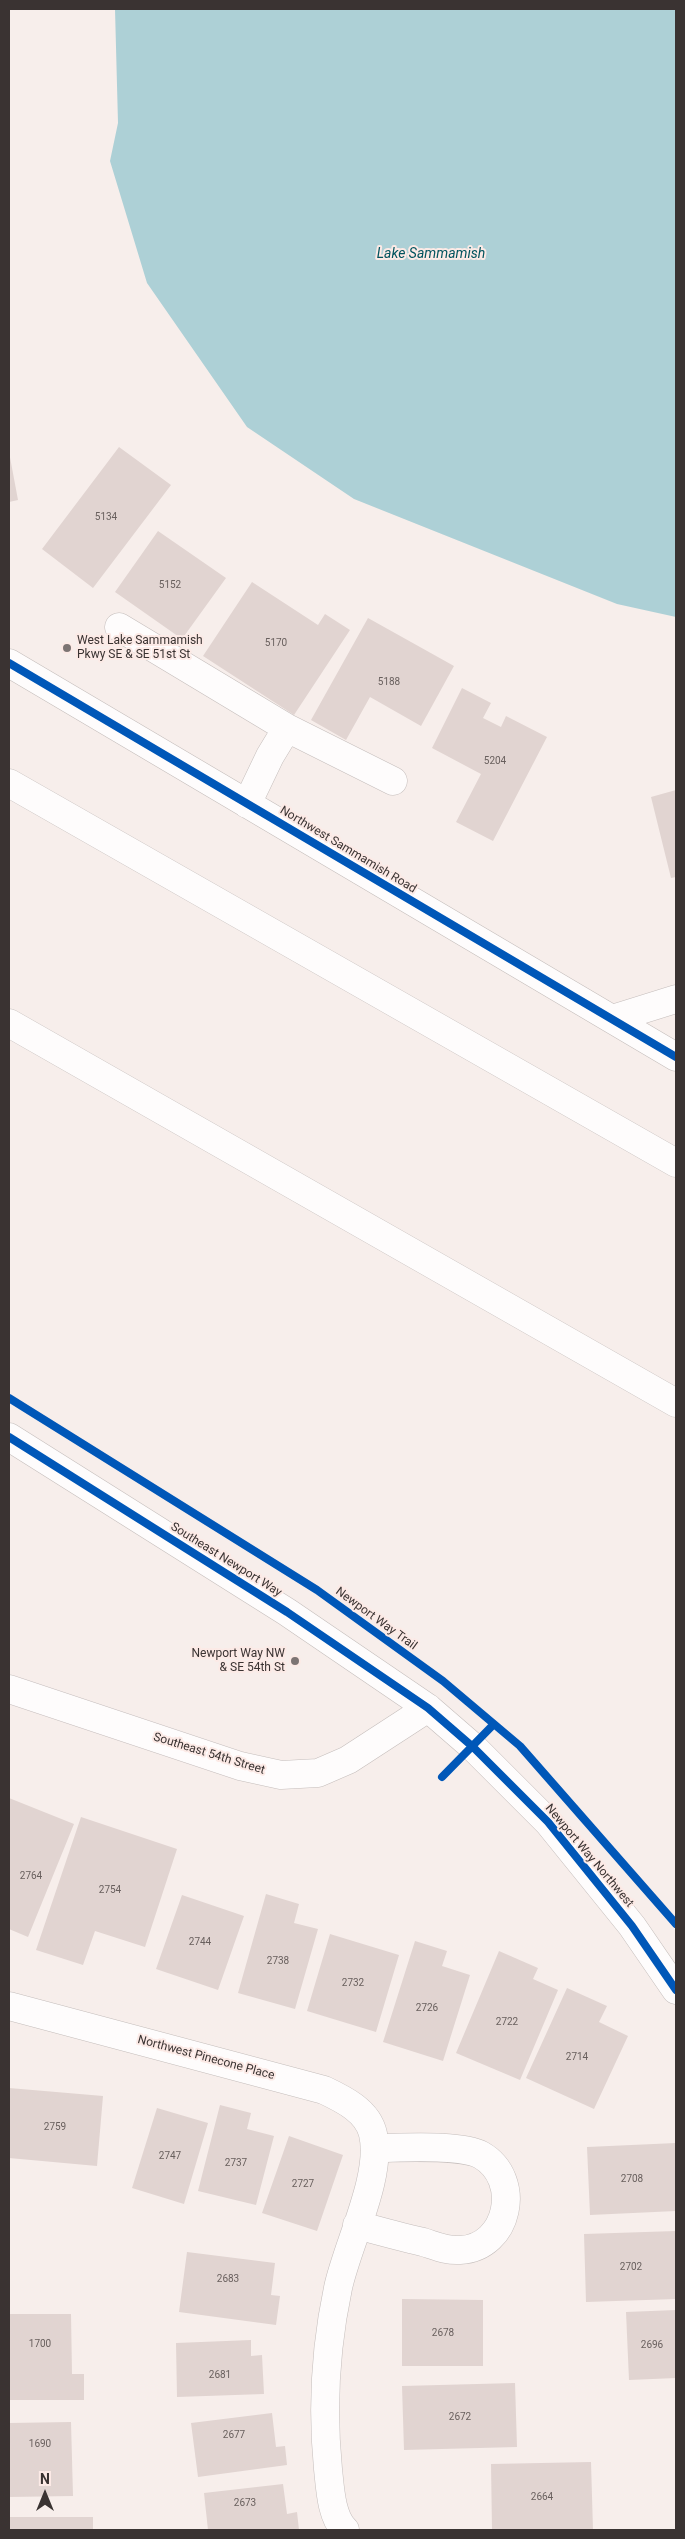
<!DOCTYPE html>
<html>
<head>
<meta charset="utf-8">
<style>
	body { margin:0 }
	#map { position:relative; width:685px; height:2539px; overflow:hidden; background:#f7eeeb; font-family:Roboto,sans-serif }
	canvas { display:block }
	.frame { position:absolute; inset:0; border:10px solid #3a3332; pointer-events:none }
	.north { position:absolute; left:20px; top:2469px; width:50px; height:50px; -webkit-text-stroke:4px #fceae6; paint-order:stroke; rotate:0deg; font-size:14px; font-weight:700; line-height:20px; text-align:center; color:#3a3332 }
	.north::after { content:''; display:block; margin:auto; width:18px; height:22px; background:#3a3332; clip-path:polygon(50% 0,100% 100%,50% 72%,0 100%) }
</style>
</head>
<body>
<div id="map">
<canvas width="685" height="2539"></canvas>
<div class="frame"></div>
<div class="north">N</div>
</div>
<script>
const context = document.querySelector('canvas').getContext('2d');
context.lineJoin = 'round';
function fillPath(path, color) {
  context.fillStyle = color;
  context.fill(path, 'evenodd');
}
function strokePath(path, color, width, dash) {
  context.strokeStyle = color;
  context.lineWidth = width;
  context.lineCap = dash ? 'butt' : 'round';
  context.setLineDash(dash || []);
  context.stroke(path);
}
function label(font, color, halo, rows, align = 'center') {
  context.font = font + ' Roboto,sans-serif';
  context.lineWidth = 4;
  context.setLineDash([]);
  context.textBaseline = 'middle';
  context.strokeStyle = halo;
  context.fillStyle = color;
  for (const [text, x, y, turn = 0] of rows) {
    context.save();
    context.translate(x, y);
    context.rotate((+turn || 0) * Math.PI / 180);
    context.textAlign = isNaN(turn) ? turn : align;
    if (halo) context.strokeText(text, 0, 0);
    context.fillText(text, 0, 0);
    context.restore();
  }
}
fillPath(new Path2D(`
	M115,9h561v608l-59,-13 -263,-105 -107,-72 -100,-144 -37,-122 8,-38z`), '#add0d6');
fillPath(new Path2D(`
	M119,447l52,38 -78,103 -51,-39z
	M9,452l9,48 -9,2z
	M158,531l68,47 -44,61 -67,-47z
	M252,582l66,43 7,-11 25,16 -56,85 -91,-59z
	M368,618l86,48 -33,60 -51,-29 -24,43 -35,-20z
	M462,688l29,15 -8,15 18,9 5,-11 41,21 -54,104 -37,-19 25,-48 -49,-26z
	M676,790v87l-5,1 -20,-81z
	M9,1798l65,26 -46,113 -19,-8z
	M81,1817l96,32 -32,98 -50,-16 -12,34 -47,-15z
	M266,1894l33,10 -5,19 24,6 -23,80 -57,-16z
	M182,1895l62,21 -26,74 -62,-21z
	M330,1934l69,21 -23,77 -69,-21z
	M415,1941l32,10 -5,15 28,9 -27,86 -60,-19z
	M499,1951l39,17 -5,11 25,11 -38,90 -64,-27z
	M567,1988l40,18 -8,16 29,14 -34,73 -68,-31z
	M9,2088l94,8 -6,70 -88,-8z
	M220,2105l31,8 -4,16 27,7 -18,69 -58,-14z
	M157,2108l51,15 -24,81 -52,-16z
	M289,2136l54,19 -26,76 -55,-18z
	M676,2143v68l-86,4 -3,-68z
	M676,2231v68l-90,3 -2,-68z
	M187,2252l88,11 -4,32 9,1 -4,29 -97,-13z
	M402,2299l81,1v66h-81z
	M676,2310v68l-47,2 -3,-68z
	M9,2314h62l1,60h12v26h-75z
	M251,2340v16l11,-1 2,39 -87,3 -1,-54z
	M515,2383l2,64 -113,3 -2,-64z
	M272,2413l4,34 9,-1 2,19 -89,12 -7,-54z
	M71,2422l2,74 -64,1v-74z
	M591,2462l2,68h-101l-1,-66z
	M283,2484l4,30 10,-2 2,18h-91l-4,-37z
	M9,2517h84v13h-84z`), '#e1d4d1');
const minor = new Path2D(`
	M119,627l168,101 -17,28 -23,48
	M9,663l667,394
	M287,728l106,53
	M612,1019l64,-20
	M9,1437l278,175 141,96 45,39 75,75 84,104 44,64
	M9,1689l231,77 41,9 37,-2 30,-13 80,-52
	M9,2006l315,84c19,9 44,21 49,44 10,42 -26,111 -35,154 -13,61 -16,120 -10,181 2,18 3,48 17,61
	M357,2225c22,6 44,12 66,17 13,4 24,9 37,8 49,-2 63,-71 21,-95 -20,-11 -80,-7 -106,-7`);
const highway = new Path2D(`
	M9,783l667,380
	M9,1023l667,380`);
strokePath(minor, '#c4bdbb', 29);
strokePath(highway, '#c4bdbb', 29);
strokePath(minor, '#fefcfc', 28);
strokePath(highway, '#fefcfc', 28);
strokePath(new Path2D(`
	M9,663l667,394
	M9,1398l308,192 126,91 77,65 156,178
	M9,1437l278,175 141,96 45,39 75,75 84,104 44,64
	M442,1777l52,-53`), '#0057b8', 8);
for (const [x, y, r, color] of [
	[67,648,5,"#7c7473"],
	[295,1661,5,"#7c7473"]
]) {
  const dot = new Path2D();
  dot.arc(x, y, r, 0, 2 * Math.PI);
  context.fillStyle = color;
  context.fill(dot);
  strokePath(dot, '#fceae6', 2);
}
label('10px', '#685f5d', null, [
	["5134",106,517],
	["5152",170,585],
	["5170",276,643],
	["5188",389,682],
	["5204",495,761],
	["2764",31,1876],
	["2754",110,1890],
	["2744",200,1942],
	["2738",278,1961],
	["2732",353,1983],
	["2726",427,2008],
	["2722",507,2022],
	["2714",577,2057],
	["2759",55,2127],
	["2747",170,2156],
	["2737",236,2163],
	["2708",632,2179],
	["2727",303,2184],
	["2702",631,2267],
	["2683",228,2279],
	["2678",443,2333],
	["1700",40,2344],
	["2696",652,2345],
	["2681",220,2375],
	["2672",460,2417],
	["2677",234,2435],
	["1690",40,2444],
	["2664",542,2497],
	["2673",245,2503]
]);
label('12px', '#3a3332', '#fceae6', [
	["West Lake Sammamish",77,641],
	["Pkwy SE & SE 51st St",77,655],
	["Newport Way NW",285,1654,"right"],
	["& SE 54th St",285,1668,"right"]
], 'left');
label('12px', '#3a3332', '#fceae6', [
	["Northwest Sammamish Road",348,850,31],
	["Southeast Newport Way",226,1560,32],
	["Newport Way Trail",376,1619,36],
	["Southeast 54th Street",209,1754,17],
	["Newport Way Northwest",589,1856,50],
	["Northwest Pinecone Place",206,2058,15]
]);
label('italic 14px', '#00535e', '#fceae6', [
	["Lake Sammamish",431,254]
]);
</script>
</body>
</html>
